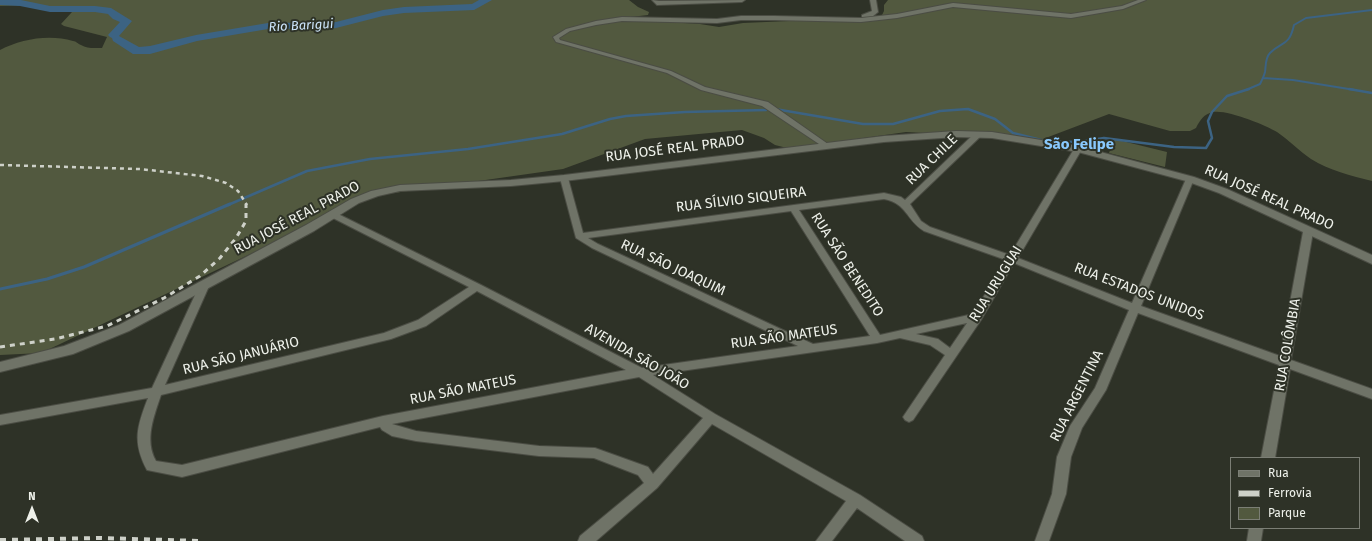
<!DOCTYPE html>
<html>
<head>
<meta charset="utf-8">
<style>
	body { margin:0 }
	#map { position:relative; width:1372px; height:541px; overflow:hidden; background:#2e3227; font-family:"Fira Sans",sans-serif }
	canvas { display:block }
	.legend { position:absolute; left:1230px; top:457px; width:130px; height:72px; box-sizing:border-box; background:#2e3227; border:1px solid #7b7e75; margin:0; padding:5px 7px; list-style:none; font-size:12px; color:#eef1ea }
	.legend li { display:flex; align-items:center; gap:8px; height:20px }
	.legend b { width:20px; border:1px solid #7b7e75 }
	.north { position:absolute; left:12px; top:489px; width:40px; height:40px; -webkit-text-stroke:3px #2e3227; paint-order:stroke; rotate:0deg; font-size:11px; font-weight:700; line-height:16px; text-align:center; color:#eef1ea }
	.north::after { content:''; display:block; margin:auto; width:14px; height:18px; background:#eef1ea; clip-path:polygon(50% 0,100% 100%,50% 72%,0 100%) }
</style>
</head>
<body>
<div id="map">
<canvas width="1372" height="541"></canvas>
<ul class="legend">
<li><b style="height:5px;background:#6f7367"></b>Rua</li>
<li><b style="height:5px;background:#ced1c9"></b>Ferrovia</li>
<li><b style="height:11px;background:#52593f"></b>Parque</li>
</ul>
<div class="north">N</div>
</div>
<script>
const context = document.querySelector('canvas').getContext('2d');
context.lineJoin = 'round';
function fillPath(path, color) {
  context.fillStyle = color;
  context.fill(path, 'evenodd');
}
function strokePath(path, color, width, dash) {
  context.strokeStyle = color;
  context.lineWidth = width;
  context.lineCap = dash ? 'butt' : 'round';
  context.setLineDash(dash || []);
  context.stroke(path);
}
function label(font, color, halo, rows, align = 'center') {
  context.font = font + ' "Fira Sans",sans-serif';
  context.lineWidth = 4;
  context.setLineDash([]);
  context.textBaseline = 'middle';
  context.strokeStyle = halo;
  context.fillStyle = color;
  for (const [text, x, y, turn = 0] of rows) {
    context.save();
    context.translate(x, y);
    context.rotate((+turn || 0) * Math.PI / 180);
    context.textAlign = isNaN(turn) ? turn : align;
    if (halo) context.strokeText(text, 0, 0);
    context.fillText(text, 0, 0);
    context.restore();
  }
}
fillPath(new Path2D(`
	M0,0h629l9,7 11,5 -1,3 -17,2 19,4 50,3 19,3 24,-4 138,-6 3,-6v-6l4,-5h484v181c-21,-5 -43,-11 -61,-22 -12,-8 -22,-19 -34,-27 -11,-7 -51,-23 -64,-20 -9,2 -13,8 -17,16l-6,3h-20l-61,-17 -66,25 -137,-7 -106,15 -13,1 -12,-3 -11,-7 -22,-8 -97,9 -82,30 -190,27 -332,157 -41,2v-305c21,-11 49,-16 73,-9 3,0 5,3 8,4 6,4 14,3 21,3l5,-11 -43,-11 -3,-2 11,-12 -43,-7 -29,1z
	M1114,139l53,13 -2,15 -56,-14z`), '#52593f');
strokePath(new Path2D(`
	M1263,78l30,2 62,10
	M1246,90l14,-6c2,-4 4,-8 5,-12 1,-6 0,-14 5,-19 12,-12 19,-6 24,-28l12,-7 66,-8`), '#3c6383', 2);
strokePath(new Path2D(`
	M1349,89l23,4
	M775,109l88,15h30l47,-13 28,-2 27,10 18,14 32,8 33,1 26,-4 70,9 32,1 6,-10 -4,-17 4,-9 15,-16 22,-7
	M228,205l79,-34 63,-12 98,-10 94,-15 48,-15 16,-3 59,-4 81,-2`), '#3c6383', 2.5);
strokePath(new Path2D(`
	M0,289l47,-10 37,-12 146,-63`), '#3c6383', 3);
fillPath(new Path2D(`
	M0,0h21l29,6h45l16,2 21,13 -13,15 20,11 11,-1 46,-11 78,-13 36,2 26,-2 47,-12 21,-3 68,-3 7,-4h13l-18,10 -70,3 -21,3 -47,12 -26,2 -36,-2 -77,13 -47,13h-17l-20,-13 -1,-3 -2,-1 -2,-2 12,-13 -7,-3 -5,-5 -13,-2h-45l-30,-6 -20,-1z`), '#3c6383');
const minor = new Path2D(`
	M652,0l7,1 86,-1 -3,2 -85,3z
	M870,0h6l2,12 -5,4 -11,1v-2l10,-4z
	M1138,0h8l-23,9 -52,9 -118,-11 -56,11 -36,4 -87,-2h-33l-24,3 -95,-2 -26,4 -26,6 -11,7 1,2 111,31 34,16 63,15 60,42v4h-3l-63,-42 -61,-16 -34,-17 -111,-31 -3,-5 13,-8 30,-8 26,-4 95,2 24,-3h33l87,2 36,-4 56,-11 118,11 51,-8z
	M975,133h6l1,2 -72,69 11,17 9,6 80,28 64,-106 4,-2h3l1,2 -64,109 114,45 54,-124 1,-2h6l1,2 -53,127 139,50 23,-124 2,-2h6l2,2 -22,128 81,29v10l-82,-30 -15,89h-14l18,-93 -141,-52 -32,77 -24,38 -11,29 -5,37 -17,47h-14l17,-47 5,-37 13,-31 25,-38 34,-78 -115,-47 -33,57 -68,100 -4,2 -4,-2 -2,-3 2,-3 40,-59 -15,-10 -30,-7 -23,5 -224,32 62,39 145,81 62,41 2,5h-19l-48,-33 -25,33h-16l30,-40 -134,-77 -55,64 -61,53h-18l2,-5 64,-53 -6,-8 -44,-17 -55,-2 -123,-15 -24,-5 -10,-6 -2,-3 -198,50 -35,-7c-15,-28 -10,-44 1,-72l-148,27v-10l152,-27 49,-106 4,-1 5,3 -45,101 219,-52 34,-13 51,-33 -138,-70 -2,-2 5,-3 147,73 161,83 156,-22 -206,-98 -16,-10 -16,-60 1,-2h6l1,2 15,55 301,-40 17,4 4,3zM884,199c24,5 21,20 40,32l82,29 -33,54 -93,21 -81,-125zM791,211l79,125 -57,8 -215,-100 -10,-6zM477,291l149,79 -243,46 -201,49 -26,-4c-12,-21 -2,-45 5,-66l230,-56 35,-13zM967,323l-17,25 -12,-9 -22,-5zM639,377l64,41 -50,56 -5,-7 -53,-19 -56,-2 -123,-15 -24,-7z
	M1249,528h14l-2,13h-14z`);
const tertiary = new Path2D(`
	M956,131l36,1 86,14 116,31 33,12 145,66v9l-153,-71 -33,-12 -108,-29 -86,-14 -36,-1 -72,5 -320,39 -53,5 -111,5 -22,5 -19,7 -45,28 -185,100 -56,23 -73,18v-10l64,-16 55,-21 187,-100 45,-26 20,-8 29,-6 111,-5 53,-5 320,-39z`);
strokePath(minor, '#4b4d44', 2);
strokePath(tertiary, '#4b4d44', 2);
fillPath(minor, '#6f7367');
fillPath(tertiary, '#6f7367');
strokePath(new Path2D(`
	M0,165l140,4 62,7 24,7 12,8 9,14`), '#ced1c9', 2.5, [4, 4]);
strokePath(new Path2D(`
	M0,347l55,-8 52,-13 57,-28 36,-22 20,-18 16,-20 10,-17v-17`), '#ced1c9', 3, [5, 5]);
strokePath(new Path2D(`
	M0,540l100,-2 101,3`), '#ced1c9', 4, [6, 6]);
label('italic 13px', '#cce4fa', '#2e3227', [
	["Rio Barigui",301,26,-3]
]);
label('14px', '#eef1ea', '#2e3227', [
	["RUA JOSÉ REAL PRADO",675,149,-7],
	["RUA CHILE",932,160,-44],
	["RUA JOSÉ REAL PRADO",1269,198,24],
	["RUA SÍLVIO SIQUEIRA",741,200,-7],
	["RUA JOSÉ REAL PRADO",297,218,-28],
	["RUA SÃO BENEDITO",847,265,57],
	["RUA SÃO JOAQUIM",673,268,25],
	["RUA URUGUAI",996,284,-58],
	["RUA ESTADOS UNIDOS",1139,292,21],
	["RUA SÃO MATEUS",784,337,-8],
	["RUA COLÔMBIA",1288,345,-80],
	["RUA SÃO JANUÁRIO",241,356,-14],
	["AVENIDA SÃO JOÃO",637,357,30],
	["RUA SÃO MATEUS",463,390,-11],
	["RUA ARGENTINA",1077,396,-63]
]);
label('bold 15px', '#89c9fe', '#2e3227', [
	["São Felipe",1079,145]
]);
</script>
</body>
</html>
